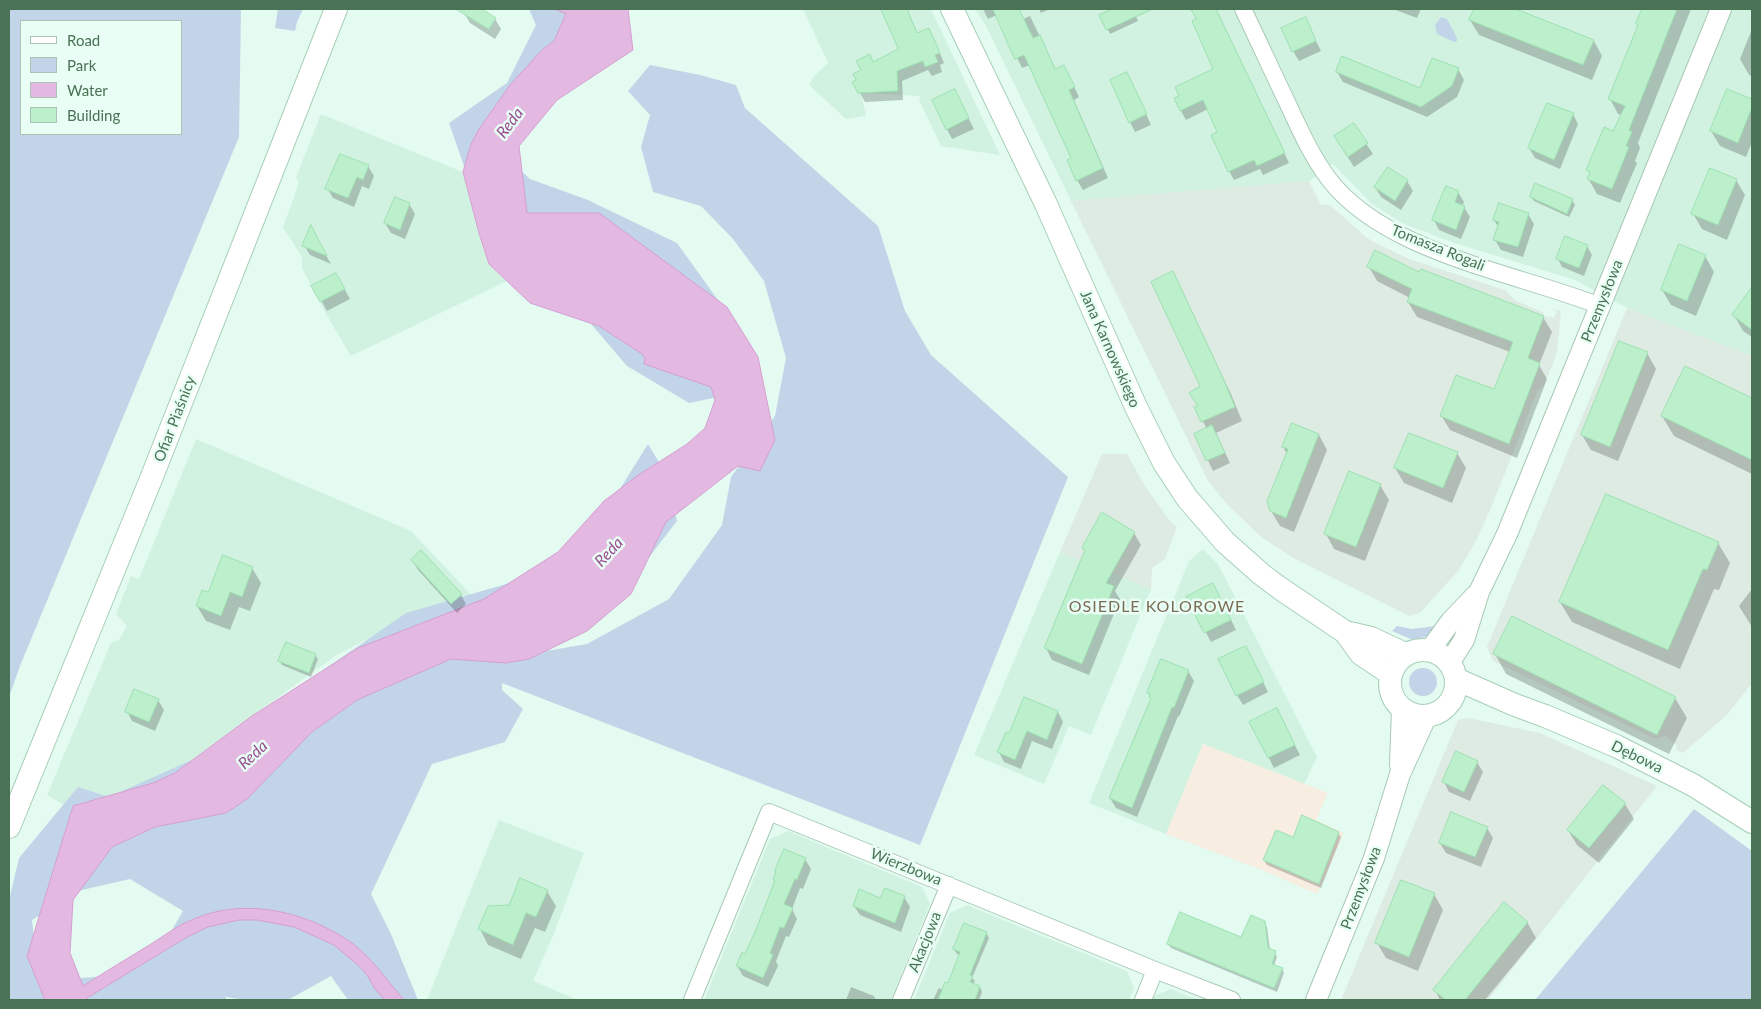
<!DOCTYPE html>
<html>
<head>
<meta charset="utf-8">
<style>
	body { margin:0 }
	#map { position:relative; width:1761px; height:1009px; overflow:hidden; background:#e3fbf0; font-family:Lato,sans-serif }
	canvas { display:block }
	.frame { position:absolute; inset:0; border:10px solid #4a7255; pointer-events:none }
	.legend { position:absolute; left:20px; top:20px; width:162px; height:115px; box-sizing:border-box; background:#e9fef4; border:1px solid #a9c6b4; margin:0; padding:6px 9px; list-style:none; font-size:15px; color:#4a7255 }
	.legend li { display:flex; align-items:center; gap:10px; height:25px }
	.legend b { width:25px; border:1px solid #a9c6b4 }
</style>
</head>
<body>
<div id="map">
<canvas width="1761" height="1009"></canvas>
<div class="frame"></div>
<ul class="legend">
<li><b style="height:6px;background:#fff"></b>Road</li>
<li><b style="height:14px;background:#c2d5e8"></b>Park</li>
<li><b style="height:14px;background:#e4b9e1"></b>Water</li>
<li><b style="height:14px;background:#bcefcc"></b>Building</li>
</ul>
</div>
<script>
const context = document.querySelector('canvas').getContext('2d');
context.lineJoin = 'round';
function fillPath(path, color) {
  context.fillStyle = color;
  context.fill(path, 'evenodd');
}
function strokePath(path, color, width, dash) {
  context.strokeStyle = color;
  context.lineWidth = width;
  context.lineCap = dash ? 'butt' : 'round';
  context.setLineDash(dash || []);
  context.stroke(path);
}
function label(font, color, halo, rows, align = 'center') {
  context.font = font + ' Lato,sans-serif';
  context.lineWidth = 5;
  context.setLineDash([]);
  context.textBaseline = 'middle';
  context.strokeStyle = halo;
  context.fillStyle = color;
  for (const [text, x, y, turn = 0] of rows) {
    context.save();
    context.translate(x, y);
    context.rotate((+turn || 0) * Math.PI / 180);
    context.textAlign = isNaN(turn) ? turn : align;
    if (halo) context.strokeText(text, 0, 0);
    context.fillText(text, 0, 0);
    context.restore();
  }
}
fillPath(new Path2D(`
	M803,9h128l69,146 -59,-9 -22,-46 1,-4 -59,-3 5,23 -20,3 -37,-34 5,-9 14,-13z
	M975,9h777v347l-125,-48 -52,-28 -124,-38 -49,-19 -30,-19 -39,-40 -24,17 -238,20 -85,-175z
	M321,114l142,58 16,61 10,31 18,17 -156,75 -25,-42 -24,-46v-11l-19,-30 16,-44 -3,-6z
	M196,439l215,92 66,70 -89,27 -53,28 -161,117 -21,10 -70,20 -5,10 -31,-18 64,-152 8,-3 8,-14 -11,-12 15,-38 8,3z
	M1203,549l15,15 99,193 -13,27 -101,-40 -37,90 -77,-31 100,-242z
	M1060,552l91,37 -60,146 -22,-9 -25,58 -70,-29z
	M499,820l85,33 -31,83 -20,45 45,19h-151z
	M788,831l134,56 8,17 -39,96h-187l66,-161z
	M967,905l160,66 7,17 -5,12h-215l36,-87z
	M1171,989l27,11h-46l2,-4z`), '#d2f2e1');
fillPath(new Path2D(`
	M1309,181l12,24h9l37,33 9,5 33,16 96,31 11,11 27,11 1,4 10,2 3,-7 -6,-3 10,3 -4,41 -5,14 -9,21 -5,3 -47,118 -14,31 -18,31 -38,42 -12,4 -112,-56 -36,-23 -35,-34 -18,-22 -137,-280z
	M1627,308l125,48v327l-25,32 -44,38 -7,-3 1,-4 -11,-10 -11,3 -162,-78 -6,-14z
	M1102,454h25l18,32 25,35 7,6 -12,32 -13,9 -1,21 -91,-37z
	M1468,718l72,15 117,53 -169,214h-147l117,-280z`), '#deebe3');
fillPath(new Path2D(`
	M1203,744l125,49 -12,27 28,13 -27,61 -55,-24 -96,-36z`), '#f7ede0');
fillPath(new Path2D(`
	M9,9h232l-2,128 -219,529 -11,31zM21,21h160v113h-160z
	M278,9h25l-6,13 -2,9 -20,-3z
	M529,9h61l-105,129 45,41 58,21 89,43 51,71 5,80 -44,9 -62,-37 -83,-97 -48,-11 -47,-135 58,-40 29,-58z
	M1441,17l6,2 10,19v3l-3,1 -17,-8 -2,-9z
	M650,65l50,10 36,10 9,23 133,118 27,85 26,44 137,122 -148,368 -418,-162v7l21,19 -18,33 -73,22 -61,130 20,40 27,66h-70l-17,-24 -43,24h-42l-20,-3v3h-217v-100l10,-42 59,-71 31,10 87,-39 210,-145 114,-33 73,-48 55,-88 17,28 12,49 -54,70 -77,60 41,-7 82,-45 53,-74 9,-48 44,-61 11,-58 -22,-77 -31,-42 -32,-33 -48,-14 -12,-45 9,-32 -22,-24zM130,879l53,32 -14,24 -61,41 -69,5 -7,-61 50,-30z
	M1397,626l15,3 24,-3 -7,10 -16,4 -21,-9z
	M1409 682a14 14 0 1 1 28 0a14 14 0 1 1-28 0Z
	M1694,809l58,42v149h-217z`), '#c2d5e8');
const water = new Path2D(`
	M555,9h73l5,41 -76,50 -38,46 8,67h72l128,94 31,50 17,83 -15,31 -22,-5 -72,56 -35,72 -44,37 -58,28 -23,4 -55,-4 -94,41 -45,32 -65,67 -21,14 -71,14 -43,20 -39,53 -3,53 13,33c22,-14 45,-28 68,-42 14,-9 27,-19 43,-25 48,-21 105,-9 149,18 25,15 43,42 61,63h-19l-10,-11 -8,-14 -8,-9 -25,-21 -40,-18 -37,-7h-18l-31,7 -21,10 -100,61 1,2h-43l-18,-44 46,-150 80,-23 22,-10 77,-57 106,-68 126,-49 74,-47 46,-51 33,-25 50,-32 18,-16 10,-28 -4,-13 -67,-23 1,-6 -3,-4 -43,-28 -69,-23 -41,-39 -10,-31 -16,-61 8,-28 8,-15 31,-44 32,-35 12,-9 12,-27z`);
fillPath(water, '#e4b9e1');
strokePath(water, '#d59fd1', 1);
fillPath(new Path2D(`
	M466,9h14l15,10 6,10 -6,10 -25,-16 -6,-10z
	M881,9h30l-4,1 11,24 16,5 10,24 -4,2 2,7 -10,4 -4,-6 -26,11 1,19 -38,2 -11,-20 19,-19 27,-13z
	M983,9h25l7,14 15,-7 26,54 13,6 10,21 -5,3 34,78 -25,12 -6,-10 -4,-22 -43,-93 -8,3 -25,-53 -9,4z
	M1039,9h11l-9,4z
	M1116,9h17l5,12 -28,13 -9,-18z
	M1193,9h23l73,154 -26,12 -3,-6 -26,11 -5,-9 -11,-38 -10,-24 -22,11 -5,-9 34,-41z
	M1393,9h28l-4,9z
	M1475,9h37l82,32 8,15 -10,24 -113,-45 -9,-15z
	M1644,9h47l-53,134 2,5 -5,13 2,2 -17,40 -23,-9 -9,-16 2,-4 -2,-4 26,-37 8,-18 -4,-1 -8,-15z
	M1305,19l16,32 -22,10 -6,-10z
	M1752,29v47l-3,-1 -9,-16z
	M1458,69l6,11 -7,17 -30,20 -84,-35 -6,-10 83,17z
	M1132,83l19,42 -16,7 -5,-10z
	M1727,91l25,10v41l-6,15 -26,-11 -9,-15z
	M960,101l14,28 -22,10 -5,-10z
	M1573,114l5,10 -18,45 -25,-11 -6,-10z
	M1353,124l20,30 -19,13 -19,-30z
	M368,166l6,10 -5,13 -7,-3 -8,21 -21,-9 -6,-10z
	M1388,168l19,13 6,10 -12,19 -20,-13 -6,-10z
	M1736,180l9,15 -18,45 -25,-11 -9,-15z
	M1458,192l6,10 -2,5h2l6,10 -9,22 -22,-9 -5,-10z
	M1531,197l41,3 3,5 -6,12 -35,-16z
	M409,204l6,10 -10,25 -14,-6 -6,-10z
	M1528,214l6,10 -11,33 -22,-7 -6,-10 4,-12 -5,-8z
	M311,228l20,36 -21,-9 -6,-10z
	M1587,246l5,9 -8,21 -22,-9 -4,-8z
	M1705,256l9,16 -18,44 -25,-11 -9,-15z
	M1369,267l51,7 123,43 9,15 -13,33 8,14 -30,79 -67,-28 -9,-15 54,-25 15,-38 -93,-35 -9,-15 2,-4 -33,-17z
	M336,274l14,25 -23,12 -14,-25z
	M1180,287l51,107 11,27 -26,12 14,30 -17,8 -18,-37 12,-5 -11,-21 3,-1 3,-21z
	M1752,289v48l-9,-6 -9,-16z
	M1647,353l9,16 -38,92 -27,-11 -9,-15z
	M1686,367l66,32v75l-78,-38 -12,-20z
	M1319,435l8,15 -33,82 -14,-6 -9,-15 16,-57 -4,-7z
	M1457,453l9,15 -14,35 -48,-20 -9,-15z
	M1380,485l9,15 -24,61 -31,-12 -8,-15z
	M1134,533l7,12 -26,46 5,8 -31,76 -37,-15 -6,-12 40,-96 -3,-4z
	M1718,543l12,20 -11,27 -5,-1 -34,80 -108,-47 -12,-20z
	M412,560l49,35 5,9 -9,9 -39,-43z
	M252,568l9,15 -11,28 -11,-4 -9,23 -24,-9 -9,-15 12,-12z
	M1752,589v38l-13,-21z
	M1219,595l17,35 -25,12 -24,-44z
	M1495,654l180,44 12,20 -18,36 -163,-80z
	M315,655l3,4 -7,18 -29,-12 -2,-4z
	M1251,657l17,35 -25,13 -6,-10z
	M1188,671l6,10 -15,36 -1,-1 -41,101 -21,-9 -6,-10 41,-99 -3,-6z
	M158,700l6,10 -9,21 -23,-10 -5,-10z
	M1058,712l5,10 -11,27 -20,-8 -11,28 -17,-7 -5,-10 11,-17z
	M1282,720l18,35 -26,13 -23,-45z
	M1477,762l6,10 -13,29 -21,-9 -5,-10z
	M1625,804l9,15 -35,44 -22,-18 -9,-15z
	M1487,828l6,10 -12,29 -35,-14 -6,-10z
	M1338,833l3,4 -20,51 -54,-23 -3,-5 29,-22z
	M805,859l6,10 -8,20 -3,-1 -8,21 5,10 -8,18 -3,-1 -10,25 2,5 -10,21 -25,-11 -6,-10 9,-11 30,-74 -1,-1z
	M547,891l9,15 -11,26 -10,-4 -14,31 -33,-14 -8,-16 29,-22z
	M1434,894l9,16 -25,61 -32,-13 -9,-15z
	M904,897l6,10 -9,25 -41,-17 -6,-9 27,-7z
	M1264,922l3,5 3,23 5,2 2,5 -3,9 8,3 2,4 -7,19 -106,-44 -3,-4 74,-5z
	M1527,922l9,16 -51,62h-45l-5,-10z
	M986,933l3,5 -17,40 3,3 -2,3 7,3 2,5 -3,8h-46l6,-12 4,2 6,-6 11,-29 -3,-1 -3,-5z
	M851,987l23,9 2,4h-30z`), '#0003');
const building = new Path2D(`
	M456,9h26l14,9 -7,11z
	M881,9h26l10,24 12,-5 11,25 -5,2 3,7 -13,5 -2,-6 -26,10 1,20 -40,2 -6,-11 4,-2 -3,-6 8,-4 -5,-9 14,-7 3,8 25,-13z
	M993,9h26l14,29 7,-3 15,34 9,-4 11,22 -6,3 34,78 -27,13 -9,-21 4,-2 -47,-103 -9,4z
	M1113,9h40l-47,21 -7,-15z
	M1191,9h25l69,144 -28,13 -3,-6 -26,12 -17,-37 6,-3 -14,-32 -23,11 -6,-13 5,-2 -4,-9 38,-18 -21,-48 4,-2z
	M1474,9h42l78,31 -11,25 -114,-45z
	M1642,9h35l-48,121 3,2 -6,14 3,1 -17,42 -25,-10 3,-7 -4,-2 18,-43 9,4 12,-25 -17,-7 30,-74 -2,-1z
	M1306,17l10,24 -24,11 -11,-24z
	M1342,56l78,32 12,-30 27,10 -7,18 -31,21 -85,-35z
	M1127,72l20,42 -18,9 -19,-43z
	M955,89l14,29 -23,12 -14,-30z
	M1727,89l25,10v8l-14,36 -28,-12z
	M1547,103l27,10 -20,47 -26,-12z
	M1354,123l14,20 -20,14 -14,-21z
	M340,154l29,11 -6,15 -6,-3 -9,21 -23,-9z
	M1388,167l20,13 -13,21 -21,-14z
	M1710,168l27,11 -19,46 -27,-11z
	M1535,183l38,16 -6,15 -37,-17z
	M1446,186l13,5 -4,11 10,4 -9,24 -24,-10z
	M395,197l15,6 -10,27 -16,-7z
	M1499,203l30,10 -11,34 -25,-7 6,-18 -6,-2z
	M311,225l16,31 -25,-10z
	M1565,236l23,9 -9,23 -23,-9z
	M1679,244l27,11 -19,46 -26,-11z
	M1375,250l44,22 2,-3 123,47 -16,42 12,5 -31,81 -69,-28 16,-41 38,14 19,-47 -106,-40 5,-13 -45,-22z
	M1173,271l50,107 12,29 -34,15 -7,-15 4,-1 -9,-13 11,-7 -49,-104z
	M336,273l9,16 -25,13 -9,-16z
	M1752,287v43l-20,-15z
	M1619,341l29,11 -38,95 -29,-12z
	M1685,366l67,32v62l-91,-44z
	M1292,423l27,11 -33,84 -16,-7 -3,-10 21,-52 -6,-2z
	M1212,425l13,28 -19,8 -12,-27z
	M1409,433l49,19 -15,36 -49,-20z
	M1349,471l32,13 -25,63 -32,-13z
	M1606,494l113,48 -12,28 -4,-1 -35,81 -109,-48z
	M1102,512l33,20 -29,51 8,3 -32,78 -38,-16 41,-98 -3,-2z
	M421,550l41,44 -11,10 -40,-44z
	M223,555l30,12 -11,30 -12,-5 -9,24 -25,-10 6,-16 6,2z
	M1213,583l18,37 -27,13 -18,-36z
	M1512,616l164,81 -19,38 -164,-81z
	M286,642l30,12 -7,19 -31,-12z
	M1246,646l18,36 -28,14 -18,-37z
	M1161,659l28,11 -15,38 -2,-1 -40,101 -23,-10 42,-100 -2,-1 1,-3 -3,-1z
	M134,689l25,10 -10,23 -24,-10z
	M1024,697l34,14 -11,29 -20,-9 -12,29 -18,-8 9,-20 3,1z
	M1277,708l18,37 -27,13 -19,-36z
	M1456,751l22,10 -14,31 -22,-10z
	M1603,785l23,18 -37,45 -22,-18z
	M1451,812l37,15 -13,30 -36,-14z
	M1302,815l37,17 -20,52 -56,-24 13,-30 17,7z
	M784,849l22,9 -9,22 -2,-1 -11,25 9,4 -9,20 -4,-1 -10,26 3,2 -10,23 -27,-12 6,-14 3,2 12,-27 18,-47h-2l3,-9h-1z
	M520,878l28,12 -12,27 -10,-4 -13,32 -35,-16 10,-23 21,-1z
	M1401,880l34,13 -26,64 -34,-14z
	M885,888l20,8 -10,27 -42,-17 6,-17 21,9z
	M1504,902l24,20 -63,78h-19l-13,-10z
	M1180,912l61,25 10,-22 14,6 3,27 8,3 -4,13 11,4 -9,20 -107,-44z
	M964,923l23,9 -17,43 3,1 -3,6 10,4 -5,14h-37l7,-18 3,1 12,-31 -7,-3z`);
fillPath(building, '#bcefcc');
strokePath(building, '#9de1b2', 1);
const minor = new Path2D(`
	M1243,9c15,31 29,62 44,93 12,26 24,53 41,76 56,75 189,95 272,128
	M692,1000l77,-188 386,158 77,30
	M901,1000l48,-115
	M1143,1000l12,-30`);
const tertiary = new Path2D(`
	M1430,650l21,-29 25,-26
	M1449,663l15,-23 15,-48 28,-58 214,-525
	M1400,765l2,-57
	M1316,1000l58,-142 26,-84 27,-59`);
const secondary = new Path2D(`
	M952,9l93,193 91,205 28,56 23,35 38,44 36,32 20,15 64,43 26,6 34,16
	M1345,632l16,22 30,20
	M1390 683a33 33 0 1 1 66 0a33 33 0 1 1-66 0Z
	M1456,679l59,26 30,11 71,30 77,39 59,37
	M9,827l144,-353 183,-465`);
strokePath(minor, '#a8c9b4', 18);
strokePath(tertiary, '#a8c9b4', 22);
strokePath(secondary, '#a8cfb6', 24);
strokePath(minor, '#fff', 16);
strokePath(tertiary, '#fff', 20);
strokePath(secondary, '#fff', 22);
label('15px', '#4a7255', '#e9fef4', [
	["Tomasza Rogali",1438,248,22],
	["Przemysłowa",1602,301,-68],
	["Jana Karnowskiego",1110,349,66],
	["Ofiar Piaśnicy",175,419,-69],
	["Dębowa",1637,757,26],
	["Wierzbowa",906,867,22],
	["Przemysłowa",1361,888,-69],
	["Akacjowa",925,942,-68]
]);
label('italic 16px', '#994e93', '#e9fef4', [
	["Reda",510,123,-53],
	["Reda",609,552,-47],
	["Reda",253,755,-43]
]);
context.letterSpacing = '1px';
label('16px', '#7b6b55', '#e9fef4', [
	["OSIEDLE KOLOROWE",1157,607]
]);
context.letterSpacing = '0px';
</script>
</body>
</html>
